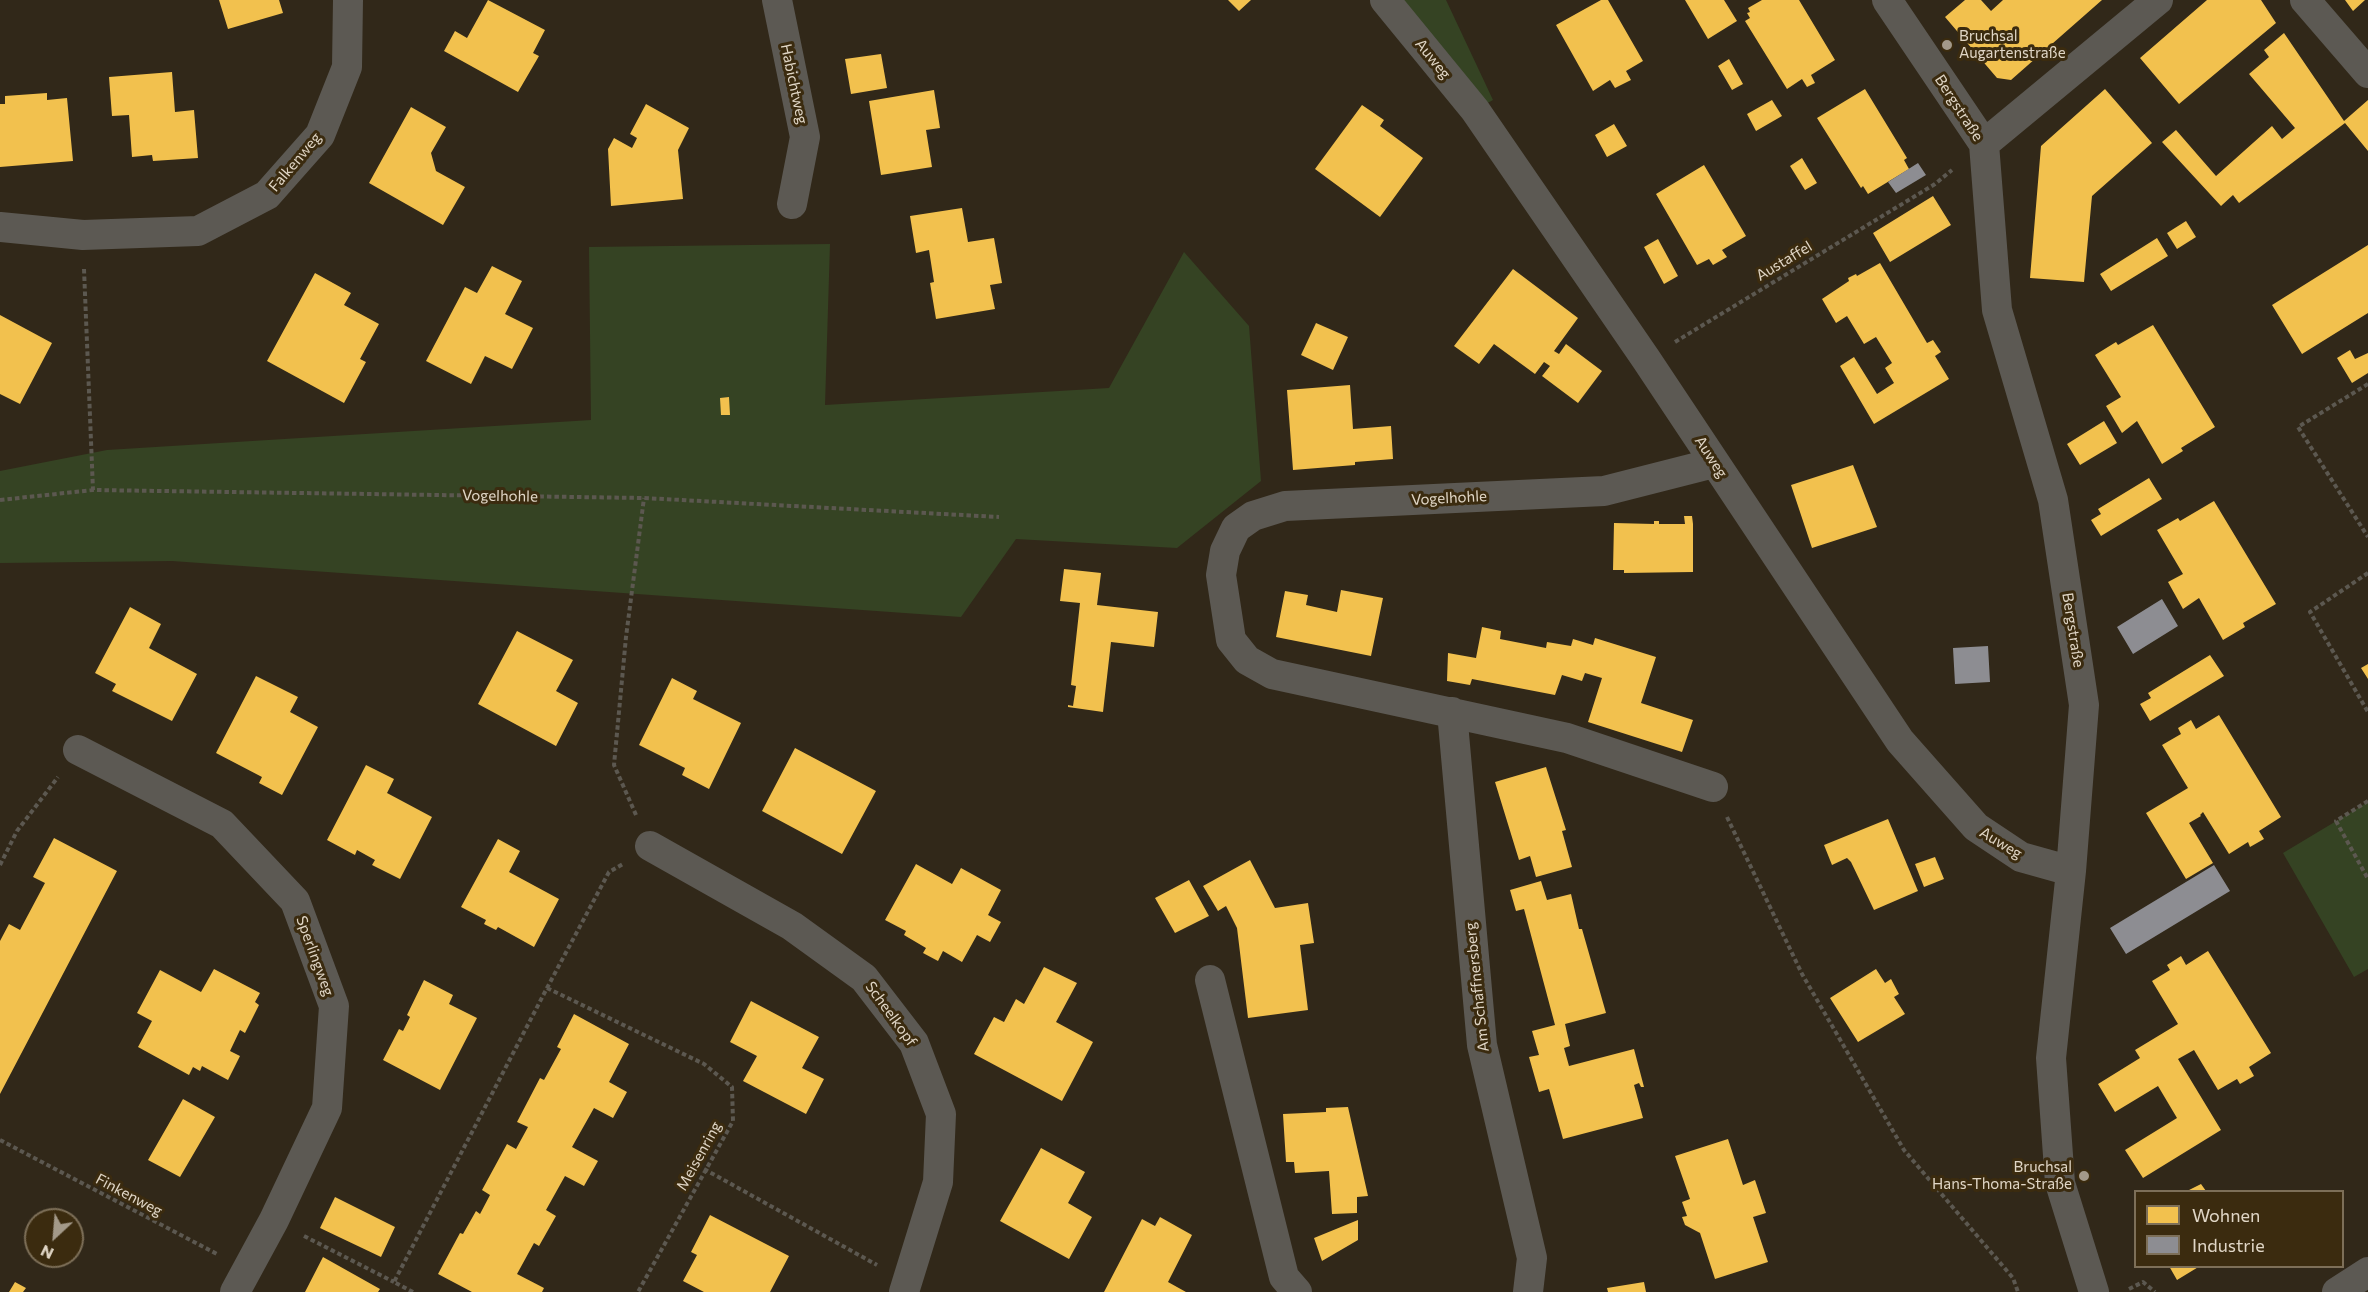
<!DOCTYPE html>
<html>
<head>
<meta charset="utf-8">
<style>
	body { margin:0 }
	#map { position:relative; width:2368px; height:1292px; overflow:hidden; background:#312819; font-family:Commissioner,sans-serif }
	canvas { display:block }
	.legend { position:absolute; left:2134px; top:1190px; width:210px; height:78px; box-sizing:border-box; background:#3b2b0f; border:2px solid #7d6f58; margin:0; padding:8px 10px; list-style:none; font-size:18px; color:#e0d6c6 }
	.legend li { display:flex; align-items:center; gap:12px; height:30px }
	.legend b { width:30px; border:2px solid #7d6f58 }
	.north { position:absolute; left:24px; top:1208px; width:60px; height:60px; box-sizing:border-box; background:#3b2b0f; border:2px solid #7d6f58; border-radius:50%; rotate:206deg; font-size:16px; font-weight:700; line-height:24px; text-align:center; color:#e0d6c6 }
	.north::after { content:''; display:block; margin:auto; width:21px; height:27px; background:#a39989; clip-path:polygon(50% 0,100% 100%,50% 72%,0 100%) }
</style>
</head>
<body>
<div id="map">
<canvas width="2368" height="1292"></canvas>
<ul class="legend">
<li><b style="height:16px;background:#f2c14e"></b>Wohnen</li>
<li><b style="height:16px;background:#8d8d92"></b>Industrie</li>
</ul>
<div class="north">N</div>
</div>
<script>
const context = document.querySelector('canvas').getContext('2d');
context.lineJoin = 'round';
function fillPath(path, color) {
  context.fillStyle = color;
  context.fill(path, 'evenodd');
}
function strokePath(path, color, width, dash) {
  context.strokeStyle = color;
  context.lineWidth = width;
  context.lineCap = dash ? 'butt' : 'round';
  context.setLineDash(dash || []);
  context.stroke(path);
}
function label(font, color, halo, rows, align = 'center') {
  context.font = font + ' Commissioner,sans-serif';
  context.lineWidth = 6;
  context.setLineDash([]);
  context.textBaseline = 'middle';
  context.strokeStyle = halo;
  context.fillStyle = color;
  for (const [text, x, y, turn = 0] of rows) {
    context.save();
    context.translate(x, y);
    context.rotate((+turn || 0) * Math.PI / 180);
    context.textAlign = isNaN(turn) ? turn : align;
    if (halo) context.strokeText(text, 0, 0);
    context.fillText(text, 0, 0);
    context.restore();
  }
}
fillPath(new Path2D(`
	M1385,0h61l47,100 -18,10z
	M830,244l-5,161 284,-17 75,-136 65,74 12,155 -84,67 -161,-9 -55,78 -789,-56 -172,2v-92l107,-21 484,-30 -2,-173z
	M2368,802v167l-14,8 -71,-124z`), '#354323');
fillPath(new Path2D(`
	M219,0h60l4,13 -55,16z
	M488,0l57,30 -12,23 6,3 -21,36 -74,-41 11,-20 12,7z
	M1228,0h23l-12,11z
	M1601,0h7l35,61 -17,10 5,9 -16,8 -5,-8 -17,11 -37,-66z
	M1685,0h39l13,21 -29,18z
	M1762,0h37l36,60 -24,15 4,8 -8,4 -5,-8 -15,10 -42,-68 5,-3 -3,-5 3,-1 -2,-4z
	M1965,0h16l10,11 12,-11h99l-91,80 -14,-2 -52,-61z
	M2207,0h54l15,23 -97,81 -39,-46z
	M2345,0h20l-12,11z
	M2284,33l60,88 24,-21v51l-23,-28 -106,80 -6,-8 -12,11 -59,-64 14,-12 40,46 56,-50 10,13 13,-11 -46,-54 20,-17 -5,-7z
	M881,54l6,34 -36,6 -6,-35z
	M1729,59l14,25 -11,6 -14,-24z
	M172,72l3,40 19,-2 4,48 -45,3 -1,-6 -20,2 -3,-42 -17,1 -3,-39z
	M1865,89l42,69 -3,2 5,9 -41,25 -5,-8 -2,2 -44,-70z
	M2105,89l47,54 -60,53 -8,86 -54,-4 11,-132z
	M934,90l6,38 -14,2 6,37 -51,8 -12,-74z
	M47,93v7l20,-2 6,63 -73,6v-63h5v-8z
	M1772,100l10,16 -26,15 -9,-17z
	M646,104l43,24 -11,22 5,49 -72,7 -3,-57 6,-11 18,10 5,-10 -7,-4z
	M1362,105l22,15 -4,6 43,32 -43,59 -65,-48z
	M411,107l35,20 -15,26 5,18 29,16 -22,38 -74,-42z
	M1614,124l13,22 -20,11 -12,-22z
	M1802,158l15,25 -12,7 -15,-24z
	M1704,165l42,71 -24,14 5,7 -14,8 -4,-6 -12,6 -41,-71z
	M1933,196l18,29 -61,37 -17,-29z
	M962,208l6,34 26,-4 8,45 -12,2 5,24 -59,10 -6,-36 4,-1 -5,-32 -13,3 -6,-37z
	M2186,221l10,16 -19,12 -10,-16z
	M2157,238l11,18 -57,35 -11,-17z
	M1658,239l20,37 -14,8 -20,-37z
	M2368,245v68l-66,41 -30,-49z
	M1880,263l47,80 6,-3 8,12 -6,4 14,23 -75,45 -34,-58 14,-9 23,37 17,-11 -9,-15 7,-5 -16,-26 -12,7 -17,-28 -11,7 -14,-24 27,-18 -1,-3 8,-4 1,2z
	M492,266l30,15 -17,33 28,14 -21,41 -27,-13 -14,28 -45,-23 39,-74 12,6z
	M1513,269l65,49 -24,33 5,3 7,-10 36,27 -24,32 -36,-27 8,-10 -6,-4 -9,12 -41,-30 -15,20 -25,-18z
	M315,273l36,20 -7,12 35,19 -19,35 6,3 -22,41 -77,-42z
	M0,315l52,28 -32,61 -20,-10z
	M1316,323l32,14 -15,33 -32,-15z
	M2153,325l62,102 -34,21 2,3 -21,13 -25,-43 -15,12 -16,-27 15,-9 -26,-42 21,-13 2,3z
	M2350,350l5,9 13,-6v20l-16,10 -15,-25z
	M1350,385l3,44 38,-3 2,33 -38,3v3l-62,5 -6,-80z
	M729,397l1,18h-9l-1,-17z
	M2104,421l13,22 -37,22 -13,-21z
	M1853,465l24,62 -65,21 -21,-63z
	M2149,478l13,21 -61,37 -10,-16 10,-6 -3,-5z
	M2214,501l62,103 -33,19 2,4 -22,13 -24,-42 -16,11 -15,-27 15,-8 -26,-44 21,-12 2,3z
	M1684,516h8l1,8v48l-69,1v-3h-11l1,-47 40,1v-3h5v3h26z
	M1064,569l37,4 -4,32 61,7 -4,35 -43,-5 -8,70 -35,-5v-2l5,1 3,-20 -5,-1 9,-82 -20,-2z
	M1341,590l42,8 -12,58 -95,-19 9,-46 23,4 -2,10 31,7z
	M130,607l31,17 -12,24 48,26 -25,47 -60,-30 4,-7 -21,-11z
	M1482,627l19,4 -1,8 46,9 1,-6 24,4 2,-7 20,6 2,-7 61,19 -15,46 52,17 -11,32 -94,-30 14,-44 -17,-5 -3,8 -20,-6 -7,20 -83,-16 -2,6 -23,-4 1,-28 28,5z
	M517,631l56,29 -17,31 22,12 -22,43 -78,-42z
	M2210,655l14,21 -74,45 -10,-17 11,-6 -3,-5z
	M2368,664v15l-7,-11z
	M256,676l42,21 -8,15 28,15 -36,68 -23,-12 3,-6 -46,-24z
	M672,678l25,13 -4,8 48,24 -32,66 -27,-14 3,-7 -46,-23z
	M2219,715l62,102 -22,14 5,8 -14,8 -2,-5 -19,12 -26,-42 -3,3 1,1 -12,7 24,40 -27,16 -40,-66 42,-25 -26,-43 19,-11 -3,-6 13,-8 5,9z
	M795,748l81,43 -34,63 -80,-43z
	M366,765l28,14 -7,14 45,24 -32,62 -28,-14 3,-5 -18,-10 -2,5 -28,-15z
	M1546,767l20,63 -4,1 10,36 -36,10 -6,-21 -11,4 -24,-78z
	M1888,819l30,72 -44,19 -23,-48 -4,-4 -15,7 -8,-20z
	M54,838l63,33 -117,223v-153l9,-17 11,6 25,-47 -12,-6z
	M498,839l22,12 -11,21 50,27 -25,48 -36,-20 -2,3 -12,-6 2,-4 -25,-13z
	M1935,857l9,22 -20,8 -9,-23z
	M1250,860l25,48 33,-5 6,40 -14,2 8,65 -60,8 -11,-90 -11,-22 -8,5 -15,-25z
	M916,864l36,20 9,-16 40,22 -13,25 13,7 -11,20 -13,-7 -15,27 -19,-11 -5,10 -15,-8 3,-5 -22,-13 2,-4 -21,-11z
	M1189,880l20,36 -34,17 -20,-35z
	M1541,881l6,19 24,-6 8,35h3l24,84 -41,11 5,22 -6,2 5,18 65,-17 10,38h-3l-2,-4 -5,2 9,33 -80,21 -14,-50 -10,3 -10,-35 10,-2 -7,-24 23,-6 -31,-116 -8,2 -6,-21z
	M2208,951l63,102 -22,14 5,9 -14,8 -3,-5 -19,11 -24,-40 -16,9 43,71 -78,48 -18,-28 52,-32 -19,-32 -43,26 -17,-28 42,-26 -5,-8 43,-26 -26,-43 18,-11 -3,-5 14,-9 5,9z
	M1044,967l33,16 -21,39 37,20 -31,59 -88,-47 20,-37 10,5 12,-23 8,5z
	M214,969l46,24 -5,9 4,3 -14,28 -5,-3 -10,21 10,5 -12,24 -26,-14 -2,5 -7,-4 -4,8 -51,-28 14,-26 -15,-8 23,-43 41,22z
	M1876,969l9,14 6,-4 8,15 -5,3 11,17 -47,28 -28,-44z
	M424,980l29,15 -4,9 28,14 -37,72 -57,-30 16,-31 4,2 7,-14 -3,-2z
	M751,1001l68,36 -17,31 22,11 -18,35 -63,-33 14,-25 -27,-14z
	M574,1014l55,30 -20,38 18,10 -14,26 -19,-10 -22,39 26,14 -14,25 -19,-10 -19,34 10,6 -17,30 -5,-3 -17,31 27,14 -2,4h-70l-34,-18 22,-41 3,1 13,-23 4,3 10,-19 -8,-5 25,-46 9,5 12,-22 -11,-5 23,-44 4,2 17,-31 -4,-2z
	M183,1099l32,18 -35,60 -32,-17z
	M1348,1107l20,89 -11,1v16l-25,1 -3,-43 -34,2 -1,-11h-8l-3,-48 43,-2v-4z
	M1728,1139l15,46 12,-5 11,33 -13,4 15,45 -53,17 -15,-46 -15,-8 -3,-8 5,-1 -5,-14 8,-3 -15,-43z
	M1041,1148l44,24 -17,31 24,14 -23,42 -69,-38z
	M2201,1184l5,7h-19z
	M335,1197l60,30 -14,30 -61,-29z
	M710,1215l79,41 -19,36h-66l-21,-11 14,-26 -6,-3z
	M1160,1217l32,18 -24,47 18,10h-82l38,-73 13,7z
	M1358,1220v20l-36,21 -8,-23z
	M323,1257l57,32 -2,3h-73z
	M2169,1266h31l-23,14z
	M15,1282l11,6 -3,4h-14z
	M1644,1282l2,10h-38l-1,-4z`), '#f2c14e');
fillPath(new Path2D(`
	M1918,163l8,12 -30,18 -8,-11z
	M2162,599l16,27 -45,28 -16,-27z
	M1988,646l2,36 -35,2 -2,-36z
	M2214,865l16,26 -104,63 -16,-26z`), '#8d8d92');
strokePath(new Path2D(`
	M84,269l9,221
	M1675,342l260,-158 17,-14
	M2368,384l-70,43 70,110
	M0,500l93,-10 551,8 355,19
	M2368,573l-58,39 58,100
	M2368,801l-32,20 32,58
	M636,815l-22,-50 12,-128 18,-139
	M1727,817l75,157 102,176 109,128 5,14
	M0,865l17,-34 41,-54
	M547,988l157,76 28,23 1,34 -95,171
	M0,1140l217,114
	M704,1169l173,96
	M304,1236l90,46
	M2129,1289l14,-7 12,10
	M413,1292l-19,-10 153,-294 62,-116 14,-8`), '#5c5850', 4, [4.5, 3]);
strokePath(new Path2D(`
	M777,0l28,137 -13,67
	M1385,0l90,110 171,249 254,382 76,86 45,30 50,14
	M1887,0l97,144 13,166 56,190 31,205 -13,166 -20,187 9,125 34,109
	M2305,0l63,73
	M1984,144l174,-144
	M0,227l83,8 115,-4 69,-36 53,-60 27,-68 1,-67
	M1452,712l30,333 50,213 -4,34
	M78,750l144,74 73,77 39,105 -7,102 -53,112 -39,72
	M1713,787l-146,-49 -295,-64 -25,-14 -16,-20 -10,-65 4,-24 11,-23 17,-12 32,-10 319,-15 110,-28
	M650,846l142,80 72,52 50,65 27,71 -3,68 -34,110
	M1210,980l74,297 13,15
	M2337,1292l31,-20`), '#5c5953', 30);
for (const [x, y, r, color] of [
	[1947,45,6,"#a39989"],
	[2084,1176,6,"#a39989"]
]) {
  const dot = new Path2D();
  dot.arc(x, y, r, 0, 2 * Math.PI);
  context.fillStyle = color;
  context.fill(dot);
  strokePath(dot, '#3b2b0f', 2);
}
label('15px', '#e0d6c6', '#3b2b0f', [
	["Bruchsal",1959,36],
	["Augartenstraße",1959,53],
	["Bruchsal",2072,1167,"right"],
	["Hans-Thoma-Straße",2072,1184,"right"]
], 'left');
label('15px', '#e0d6c6', '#3b2b0f', [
	["Auweg",1433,59,51],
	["Habichtweg",794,84,78],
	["Bergstraße",1959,108,57],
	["Falkenweg",295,162,-50],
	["Austaffel",1784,261,-31],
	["Auweg",1711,457,57],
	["Vogelhohle",500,496,1],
	["Vogelhohle",1449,498,-3],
	["Bergstraße",2073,630,81],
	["Auweg",2001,843,31],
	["Sperlingweg",315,956,70],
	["Am Schaffnersberg",1477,987,-96],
	["Scheelkopf",891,1014,54],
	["Meisenring",699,1156,-61],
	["Finkenweg",129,1195,28]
]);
</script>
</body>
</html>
